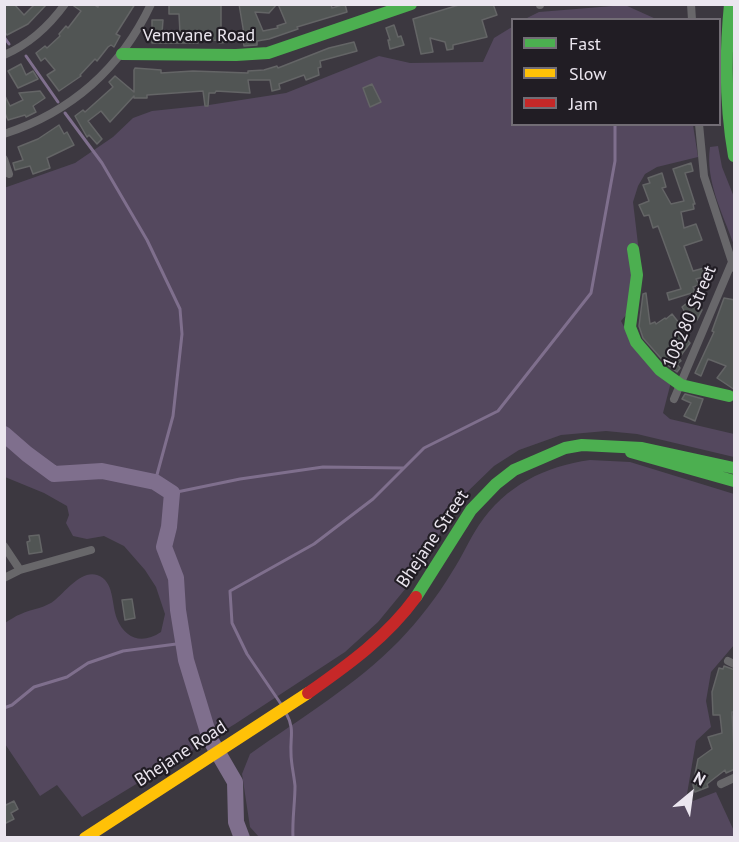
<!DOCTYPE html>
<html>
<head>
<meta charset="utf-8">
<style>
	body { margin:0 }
	#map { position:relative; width:739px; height:842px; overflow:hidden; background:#3c3840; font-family:"PT Sans",sans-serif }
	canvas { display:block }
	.frame { position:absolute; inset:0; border:6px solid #ebe6ef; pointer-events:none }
	.legend { position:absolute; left:511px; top:18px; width:210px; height:108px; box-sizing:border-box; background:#211d24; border:2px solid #726d75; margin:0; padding:8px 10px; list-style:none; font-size:18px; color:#ebe6ef }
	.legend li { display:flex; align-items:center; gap:12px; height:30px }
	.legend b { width:30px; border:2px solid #726d75 }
	.north { position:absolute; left:661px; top:764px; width:60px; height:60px; -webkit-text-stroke:4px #211d24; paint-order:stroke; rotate:29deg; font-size:16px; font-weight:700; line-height:24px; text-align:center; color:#ebe6ef }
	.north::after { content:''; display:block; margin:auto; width:21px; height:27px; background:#ebe6ef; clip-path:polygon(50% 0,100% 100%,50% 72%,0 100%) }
</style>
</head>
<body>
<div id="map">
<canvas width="739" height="842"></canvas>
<div class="frame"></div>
<ul class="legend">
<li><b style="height:8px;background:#4caf50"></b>Fast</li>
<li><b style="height:8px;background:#ffc107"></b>Slow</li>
<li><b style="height:8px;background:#c62828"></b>Jam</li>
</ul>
<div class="north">N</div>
</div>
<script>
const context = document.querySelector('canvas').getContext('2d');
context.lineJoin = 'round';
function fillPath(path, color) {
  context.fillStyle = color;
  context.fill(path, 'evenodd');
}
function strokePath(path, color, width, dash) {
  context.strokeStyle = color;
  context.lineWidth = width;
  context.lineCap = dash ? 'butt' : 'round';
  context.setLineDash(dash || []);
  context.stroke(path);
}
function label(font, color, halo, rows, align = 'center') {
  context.font = font + ' "PT Sans",sans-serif';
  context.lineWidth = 4.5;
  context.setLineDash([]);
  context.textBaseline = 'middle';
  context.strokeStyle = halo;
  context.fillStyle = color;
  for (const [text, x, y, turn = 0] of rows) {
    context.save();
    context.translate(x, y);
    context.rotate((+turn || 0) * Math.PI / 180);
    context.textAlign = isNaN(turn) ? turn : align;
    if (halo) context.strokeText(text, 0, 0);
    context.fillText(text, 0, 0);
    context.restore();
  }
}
fillPath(new Path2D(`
	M625,5l31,14h-131l14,-7z
	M512,27v97l181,1 5,32 -41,10 -12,7 -7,12 -5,16 9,76 -16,37 -5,6 12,23 38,38 -8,31 7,6 64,15v23l-97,-23 -31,-3 -45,4 -42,15 -25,16 -31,30 -57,92 -28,34 -33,30 -110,72 -153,93 -25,-32 -17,11 -35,-52v-121c5,-3 10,-7 16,-9 10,-5 25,-6 34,-14 10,-8 26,-30 42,-25 18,6 14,30 20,44 9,21 26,25 44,13l4,-18 -9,-27 -11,-17 -21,-24 -20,-10 -17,3 -14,-3 -7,-13 3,-8 -2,-9 -23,-13 -39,-16 -1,-289 71,-25 38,-26 20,-19 19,-7 57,-6 77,-12 93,-37 31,7 73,-1 11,-24z
	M718,146l4,21 12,30v48c-11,-31 -29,-64 -24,-98z
	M590,460l40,2 104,32v151l-23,27 -5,29 5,26 -15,14 -9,53 6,7 23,-9 18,39v6h-475l-9,-10 -8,-53 8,-20c51,-36 106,-69 149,-113 20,-21 38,-44 53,-69 10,-15 17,-32 27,-47 26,-39 66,-59 111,-65z`), '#54485e');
strokePath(new Path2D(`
	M4,37l5,7
	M26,56l32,46
	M65,113l37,50 45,77 33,69 2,25 -9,82 -18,66
	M172,493l68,-14 83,-12 81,1 20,-20 74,-37 93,-118 24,-132v-37
	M283,707l-36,-53 -15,-31 -2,-32 84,-47 59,-45 31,-31
	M4,708l8,-3 22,-18 33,-10 21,-14 35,-12 61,-8
	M286,713c9,16 4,24 5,40 0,11 3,22 4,33 0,17 -3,34 -2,52`), '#7f6f8d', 3);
strokePath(new Path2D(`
	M4,434l23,20 27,20 48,-3 53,11 17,11 -3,34 -5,20 12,31 2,32 8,50 24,79 25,43 1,40 6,16`), '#7f6f8d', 16);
const building = new Path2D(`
	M4,4h10l10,11 11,-11h12l-19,20 -21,11 -3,-4z
	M71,4h22l5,3 1,-3h36l-19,30 4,2 -6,11 -3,-2 -3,2 -11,14 -2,-2 -15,16 1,1 -22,15 -12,-16 8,-5 -10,-12 -4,3 -5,-8 9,-7 2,2 13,-12 -1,-2 7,-8 2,2 13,-17z
	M169,4h52v29h9v9l-11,1v-3l-21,1v2h-46v-23h11l-1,13h18l-1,-19h-10z
	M239,4h38l-8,9 -14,-1 8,19 15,-3 -1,-2 9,-3 -8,-19h53l1,4 13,-4 2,8 -50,15 1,2 -29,10 -12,2v4l-13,1 -1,-6h2z
	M462,4h31l4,11 -15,5 5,17 -34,8v4l-6,1 -2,-8 -15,-4 3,14 -12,2 -8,-35z
	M394,25l4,12 3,-1 3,9 -14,4 -2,-9h2l-4,-12z
	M354,42l3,9 -37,10 1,6 -3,1 1,7 -13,5 -2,-5 -25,9 1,5 -8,2 -2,-11h-22l2,13 -34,-2 -1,2h-6l-1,13h-3l-2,-15 -56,4v3h-13v-2l-24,26 -9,-11 -13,10 14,18 -5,5 -8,-9 -2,2 -12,-21 8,-6 2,2 28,-25 -4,-5 6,-6 19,16v-22l1,-2 26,2v3l32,-2 55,2v-2l16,-1 13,-4 1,2 51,-20z
	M21,64l5,11 7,-4 5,8 -20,9 -10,-17z
	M372,84l9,18 -11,5 -7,-19z
	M40,91l5,7 -12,8 3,6 -10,5 -1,-2 -17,5 -4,-9v-17l6,12 13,-6 -4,-7z
	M59,125l5,9 3,-2 7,13 -27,13 3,10 -17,6 -3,-8 -15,4 -2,-7 10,-3 -5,-13 20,-8z
	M691,163l2,8 -8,2 10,31h-2l1,5 -13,3 3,16 12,-4 6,16 -18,6 9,25 15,-4 2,8 -14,4 3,6 -6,2 2,5 -26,8 -2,-7 14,-4 -23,-63 -5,2 -4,-13 -5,1 -5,-11 10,-4 -6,-16 7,-2 -2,-5 14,-5 4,14 -4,1 9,16 13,-3 -11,-32z
	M646,293l4,31 5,-2 1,2 9,-6 1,1 6,-5 11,14 -3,4 10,11 -11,15 2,3 -4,3 3,4 -3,4 -11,-8 -23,-26 -4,-12 4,-32z
	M696,296l6,14 -5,10 -11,-6 -4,-7z
	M724,298l11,2v90l-18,-12 9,-12 -18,-7 -7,17 -6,-3 19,-41 -2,-1z
	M685,394l18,5 -8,22 -11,-5 7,-13 -9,-4z
	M39,535l3,17 -13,2 -2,-12 3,-1 -1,-5z
	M132,599l3,19 -10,2 -3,-20z
	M724,666l11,4v32l-1,10h-2l3,57 -9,4 -1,-3 -18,14 1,3 -13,5 -2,-7 5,-26 14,-10 -4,-12 14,-4 -2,-18h-7l-1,-23 7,-24 4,1z
	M4,801l2,4 8,-4 4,8 -7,4 3,6 -10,5z`);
fillPath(building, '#515554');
strokePath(building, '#646566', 1.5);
strokePath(new Path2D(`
	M691,4l1,16
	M540,5v-1
	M4,55c26,-11 45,-29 61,-51
	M699,124l5,52 30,92
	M4,134c67,-22 117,-66 147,-130
	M4,159l5,15
	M674,399l58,-137
	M4,546l16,24
	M4,578l16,-8 71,-20
	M728,661l6,3
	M721,784l13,-6`), '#68676a', 8);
strokePath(new Path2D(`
	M730,4c-5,51 -5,101 4,152
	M122,54l114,1 32,-2 143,-49
	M633,249l4,26 -7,52 6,15 24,28 21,15 48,11
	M631,452l103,29
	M416,597l55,-87 25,-26 18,-14 51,-22 17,-3 60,3 92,20`), '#4caf50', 12);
strokePath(new Path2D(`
	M85,838l223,-145`), '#ffc107', 12);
strokePath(new Path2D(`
	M308,693c40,-28 79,-56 108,-96`), '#c62828', 12);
label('18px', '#ebe6ef', '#211d24', [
	["Vemvane Road",199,36],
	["108280 Street",690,317,-67],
	["Bhejane Street",433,539,-56],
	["Bhejane Road",181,754,-33]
]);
</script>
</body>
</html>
